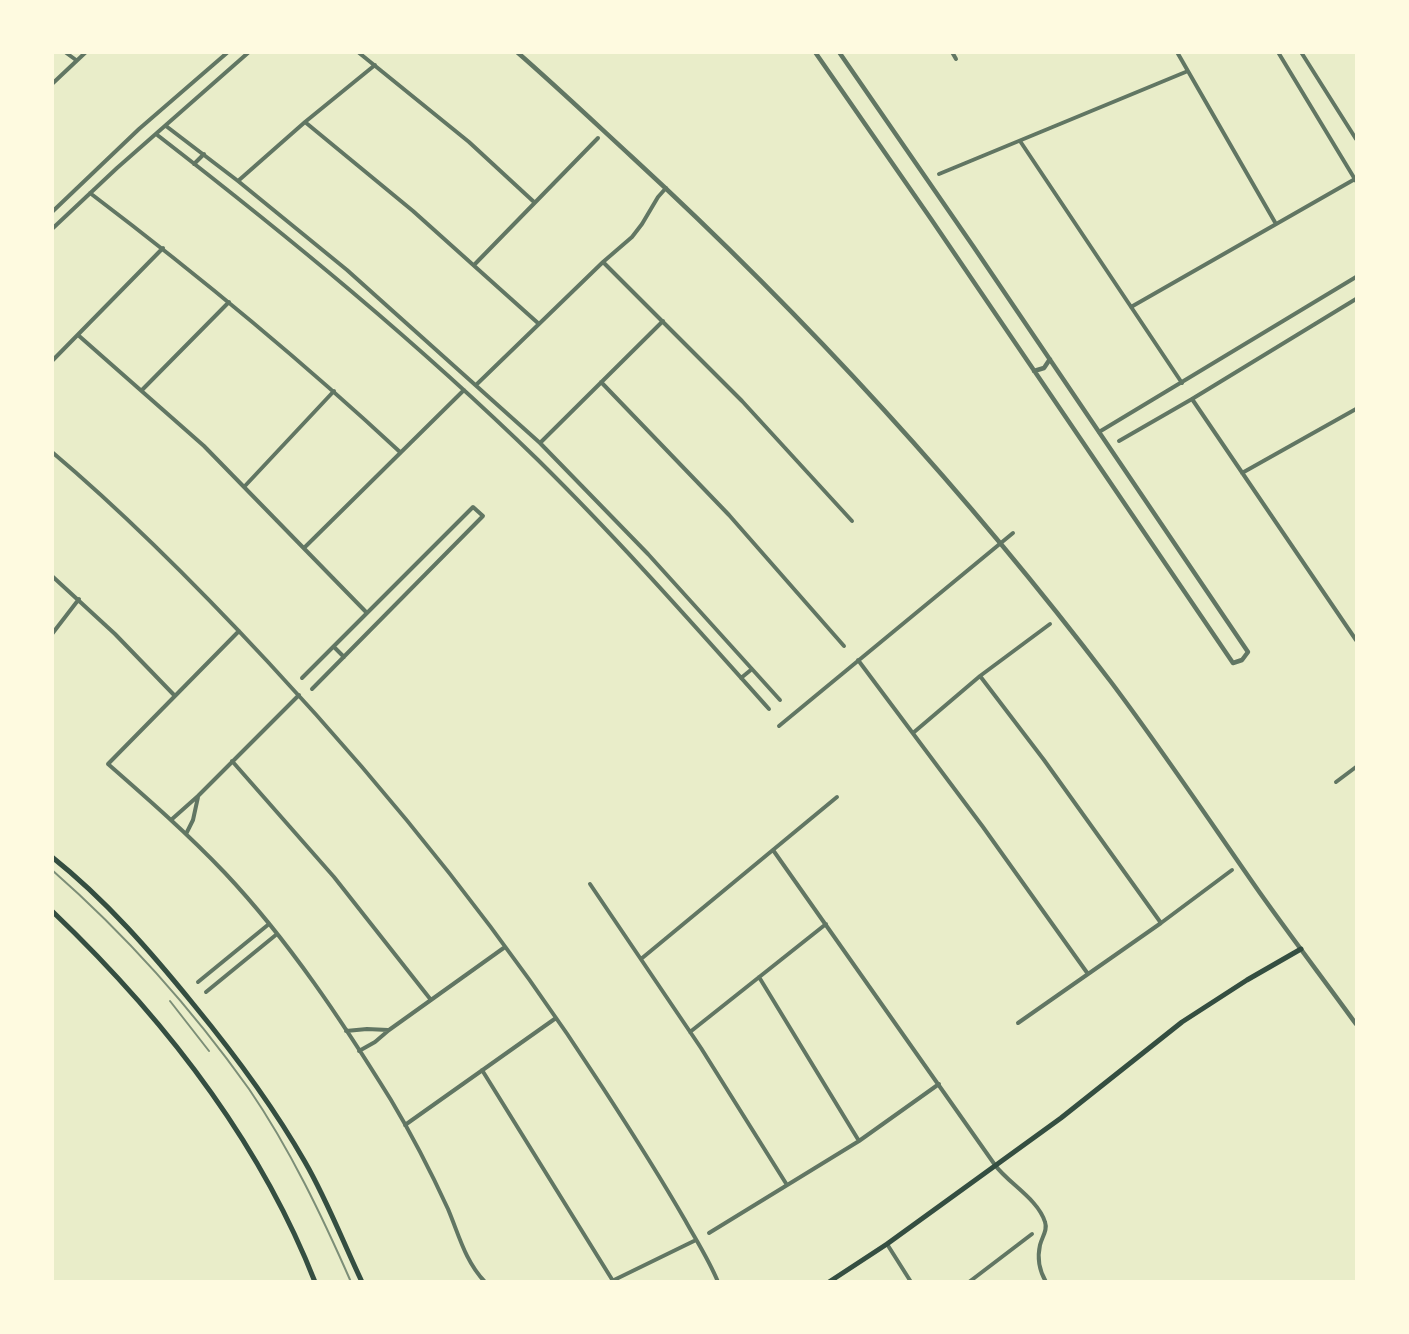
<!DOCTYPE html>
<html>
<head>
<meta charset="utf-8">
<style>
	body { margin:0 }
	#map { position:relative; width:1409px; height:1334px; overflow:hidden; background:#e9edc9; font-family:"PT Sans Narrow",sans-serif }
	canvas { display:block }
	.frame { position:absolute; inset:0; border:54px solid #fefae0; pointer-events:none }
</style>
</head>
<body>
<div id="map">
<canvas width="1409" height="1334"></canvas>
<div class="frame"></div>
</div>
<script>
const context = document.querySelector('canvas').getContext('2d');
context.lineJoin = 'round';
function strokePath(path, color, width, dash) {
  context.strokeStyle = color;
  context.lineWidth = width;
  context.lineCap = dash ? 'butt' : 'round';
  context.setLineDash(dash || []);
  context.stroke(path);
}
strokePath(new Path2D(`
	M65,52l11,8
	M358,52l111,90 65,60
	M952,52l4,7
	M1177,52l99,172
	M1278,52l78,129
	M1301,52l55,87
	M52,84l34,-32
	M305,122l108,89 126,113
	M166,126l72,55 109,89 193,173 108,111 132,146
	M156,134c133,103 262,209 382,326 81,80 155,164 231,249
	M1020,141l162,242
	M194,164l10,-10
	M939,174l249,-103
	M238,181l67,-59 70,-57
	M90,193c108,82 211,167 310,259
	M52,212l87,-83 89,-77
	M52,229l65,-61 132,-116
	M603,262l139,139 110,120
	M475,264l123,-126
	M1131,307l224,-128
	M78,335l126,111 163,167
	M52,361l111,-113
	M601,382l128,133 115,131
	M476,385l127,-123 29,-25 10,-13 16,-27 8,-9
	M142,390l87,-88
	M1192,399l164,241
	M1099,432l257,-155
	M1119,441l73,-42 164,-100
	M540,443l123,-122
	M52,452c77,65 147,136 216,210 123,132 237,274 335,426 28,43 56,87 82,132 11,20 24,40 33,62
	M1242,473l114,-64
	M244,487l90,-96
	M304,548l160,-158
	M52,576l63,58 60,62
	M239,631l-131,133c40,35 80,70 117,109 64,68 117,148 166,227 21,35 40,72 57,109 11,26 17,52 37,73
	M52,634l27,-35
	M334,647l10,10
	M858,660l125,167 105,147
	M980,676l64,84 117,163
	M302,678l171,-171 10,9 -171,173
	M741,678l11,-9
	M779,726l234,-193
	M913,733l67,-57 70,-52
	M232,761l102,116 97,123
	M1336,782l20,-15
	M171,820l27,-24 101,-101
	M186,834l7,-14 5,-23
	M773,850l222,315c13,18 43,34 50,57 3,8 -3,15 -5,23 -3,13 -1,25 6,37
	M590,884l111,164 86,137
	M641,959l196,-162
	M759,977l100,164
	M198,982l71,-58
	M206,992l71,-58
	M1018,1023l143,-100 71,-53
	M346,1031l21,-2 21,1
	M690,1032l136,-108
	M359,1051l16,-9 14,-12 116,-83
	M482,1070l131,211
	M405,1125l151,-107
	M709,1233l150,-92 80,-57
	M887,1244l24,38
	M612,1281l84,-41
	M969,1282l63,-48`), '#617663', 4);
strokePath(new Path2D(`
	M517,52c39,34 77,70 115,105 175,161 335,336 479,525 52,69 100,141 149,211 32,45 64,87 96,131
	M815,52l116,167 302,444 9,-3 6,-8 -275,-406 -134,-194
	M1034,371l10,-3 6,-9`), '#617663', 4.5);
strokePath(new Path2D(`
	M52,857c54,43 99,95 142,148 41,50 79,101 111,157 22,38 38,80 57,120
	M52,911c110,105 207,228 263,371
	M829,1282l58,-38 174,-126 121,-96 65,-42 54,-31`), '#344e41', 5);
strokePath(new Path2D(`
	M52,870c74,65 140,139 197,219 41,60 73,127 102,193
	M170,1001l39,50`), '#7c8e77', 2);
</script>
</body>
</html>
